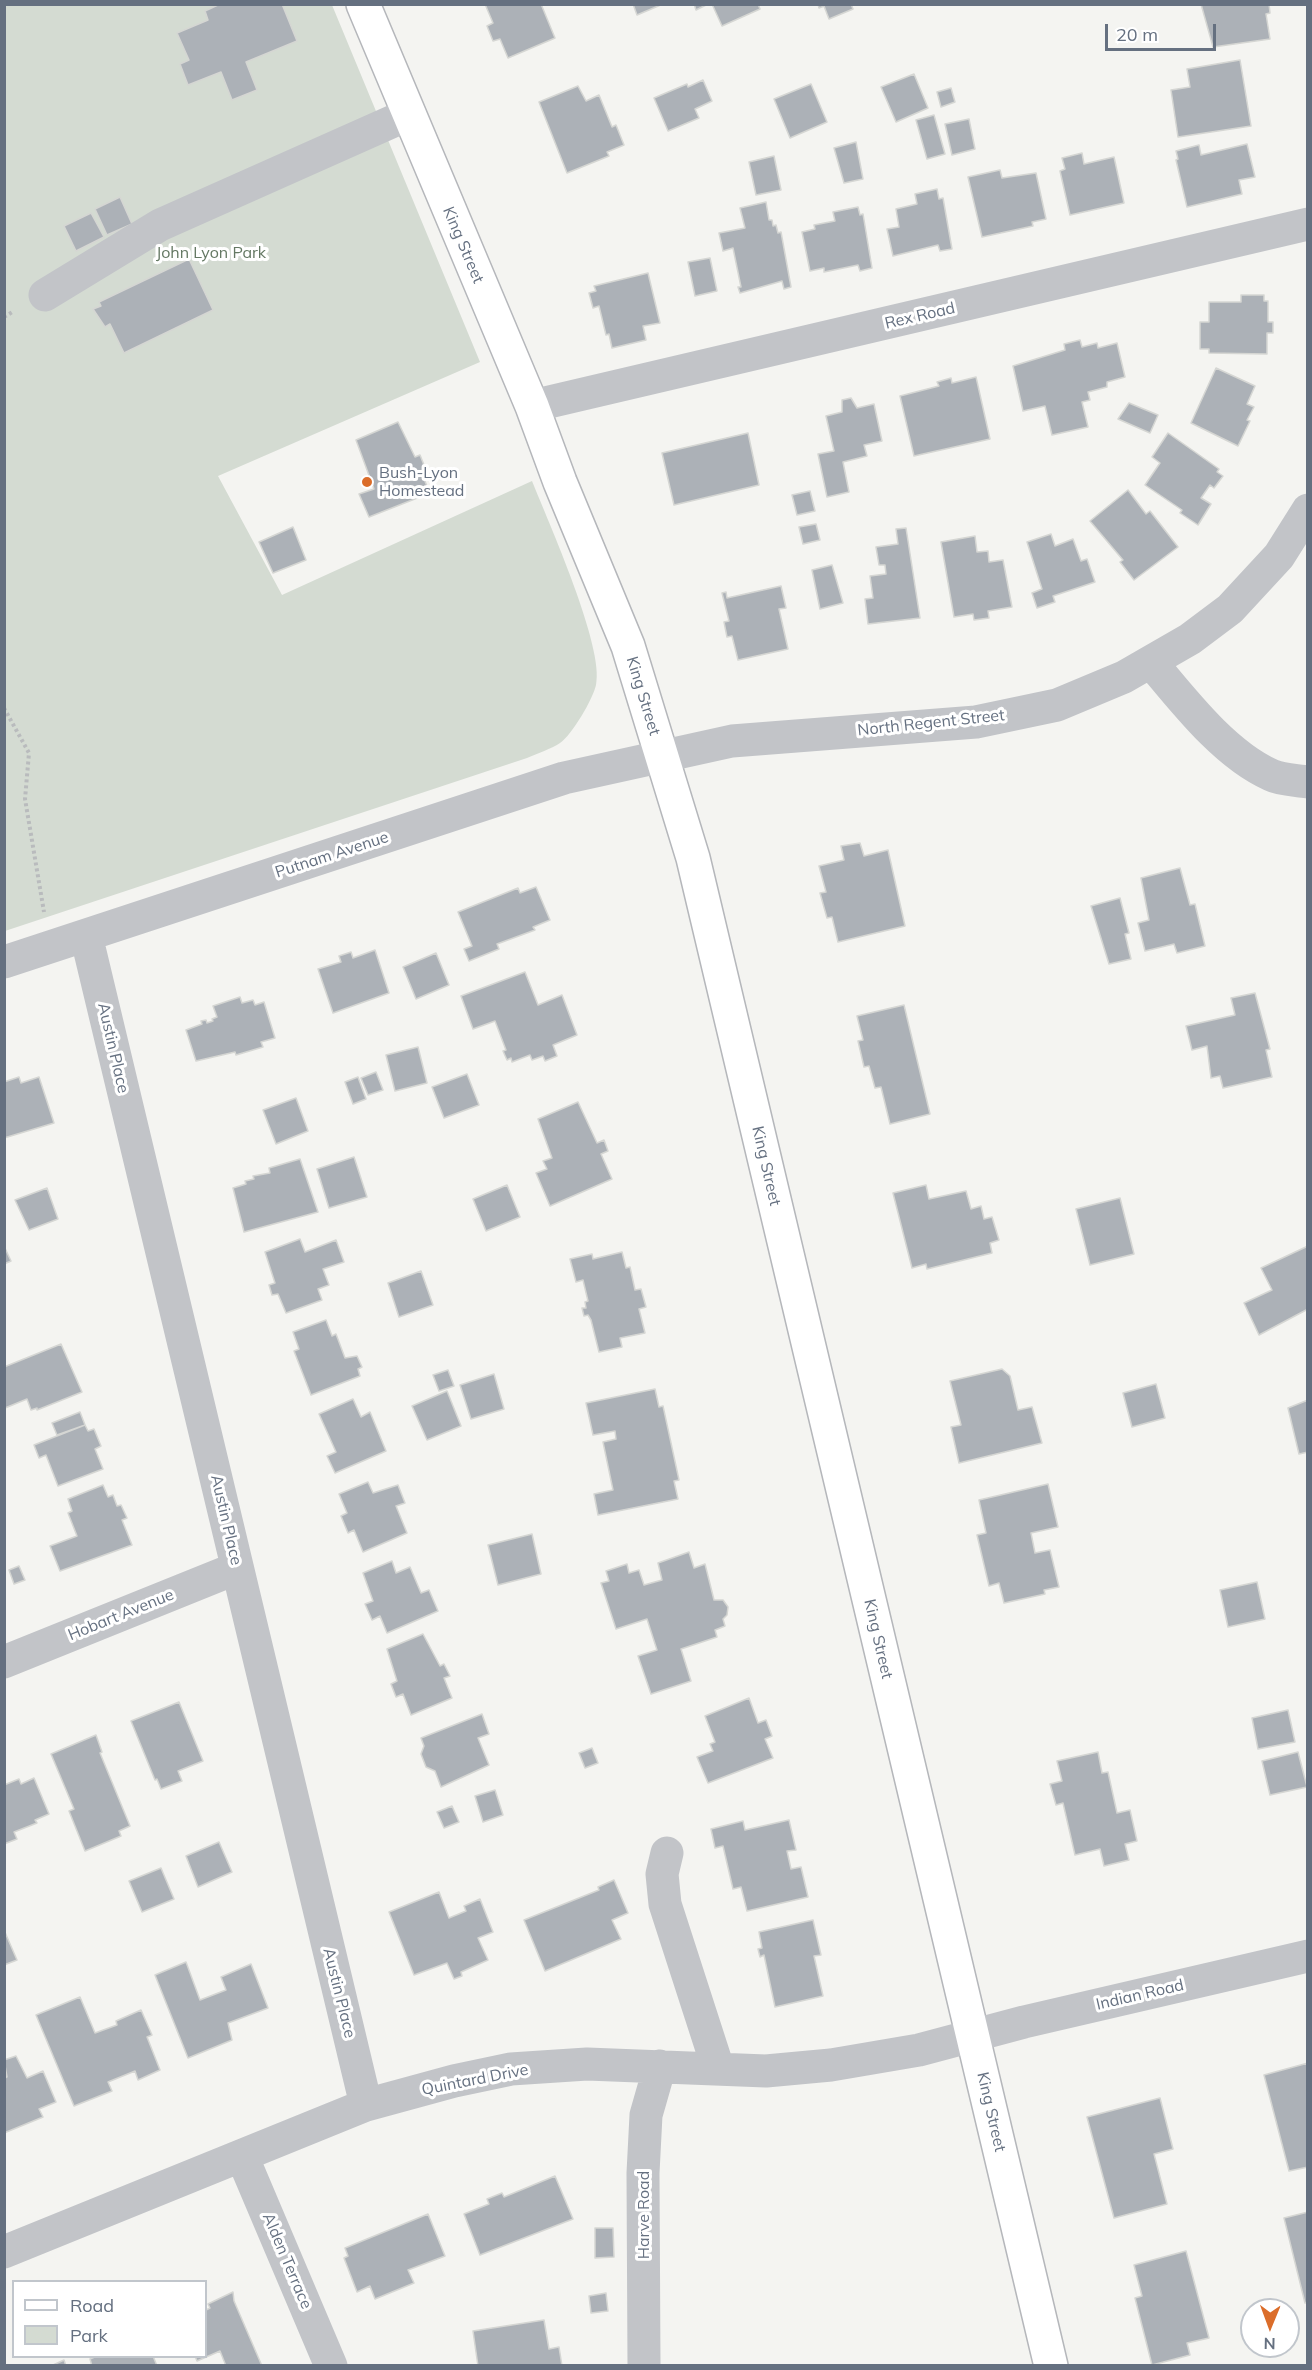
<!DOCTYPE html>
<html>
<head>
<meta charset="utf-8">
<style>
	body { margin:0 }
	#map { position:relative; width:1312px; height:2370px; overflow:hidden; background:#f4f4f1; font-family:Mulish,sans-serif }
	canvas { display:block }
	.frame { position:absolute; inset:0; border:6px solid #657080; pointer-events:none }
	.legend { position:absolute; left:12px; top:2280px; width:195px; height:78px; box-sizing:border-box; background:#fff; border:2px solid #c1c6cc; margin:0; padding:8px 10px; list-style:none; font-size:18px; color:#657080 }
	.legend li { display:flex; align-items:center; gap:12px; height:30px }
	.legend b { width:30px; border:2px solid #c1c6cc }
	.north { position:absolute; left:1240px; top:2298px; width:60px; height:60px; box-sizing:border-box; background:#fff; border:2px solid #c1c6cc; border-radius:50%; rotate:181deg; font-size:16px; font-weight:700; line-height:24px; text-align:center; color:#657080 }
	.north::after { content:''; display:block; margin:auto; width:21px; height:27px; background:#db6d2a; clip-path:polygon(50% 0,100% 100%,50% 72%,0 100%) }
	.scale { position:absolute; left:1105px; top:24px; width:111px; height:27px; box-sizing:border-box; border:3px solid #657080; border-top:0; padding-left:8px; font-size:18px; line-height:21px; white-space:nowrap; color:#657080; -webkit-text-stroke:4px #fff; paint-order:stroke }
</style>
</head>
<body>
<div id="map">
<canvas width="1312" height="2370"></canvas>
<div class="frame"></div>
<ul class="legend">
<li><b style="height:8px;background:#fff"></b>Road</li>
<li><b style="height:16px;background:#d4dbd2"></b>Park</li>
</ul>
<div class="north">N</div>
<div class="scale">20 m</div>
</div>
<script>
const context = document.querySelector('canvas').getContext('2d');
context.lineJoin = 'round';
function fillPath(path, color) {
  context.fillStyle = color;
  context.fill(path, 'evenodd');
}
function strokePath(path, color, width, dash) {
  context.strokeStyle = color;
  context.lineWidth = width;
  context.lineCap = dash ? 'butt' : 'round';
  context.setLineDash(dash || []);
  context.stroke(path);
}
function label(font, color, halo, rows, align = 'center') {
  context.font = font + ' Mulish,sans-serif';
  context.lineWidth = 6;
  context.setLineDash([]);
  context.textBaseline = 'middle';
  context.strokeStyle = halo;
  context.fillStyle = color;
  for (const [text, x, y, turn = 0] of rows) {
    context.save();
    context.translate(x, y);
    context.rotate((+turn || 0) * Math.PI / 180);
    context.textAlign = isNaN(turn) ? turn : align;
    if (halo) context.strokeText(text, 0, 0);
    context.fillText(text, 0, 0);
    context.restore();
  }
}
fillPath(new Path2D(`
	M4,5h328l148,357 -262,114 64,119 250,-114c16,40 73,167 64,204 -3,14 -24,50 -36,58 -9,6 -22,10 -33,15l-522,173z`), '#d4dbd2');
const building = new Path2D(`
	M220,4h62l15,37 -51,21 11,28 -25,10 -11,-28 -33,13 -8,-21 9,-4 -12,-27 31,-13 -3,-9z
	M485,4h56l14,34 -47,20 -8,-19 -7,2 -6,-15 6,-3z
	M633,4h30l-26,11z
	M694,4h14l-12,6z
	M712,4h46l2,5 -38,17z
	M818,4h33l2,5 -24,10 -5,-13 -5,2z
	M1201,4h68l1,9 -4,1 4,25 -57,8z
	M1240,60l11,66 -73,11 -7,-47 19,-3 -3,-18z
	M914,74l14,34 -32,14 -15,-35z
	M703,80l9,21 -17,8 4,9 -31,13 -14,-33 33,-14 1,3z
	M811,84l16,38 -37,16 -16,-39z
	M578,86l8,15 13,-6 13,32 4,-2 8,20 -17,7 2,4 -42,17 -28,-71z
	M951,88l4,14 -14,5 -4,-15z
	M934,115l11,39 -18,5 -11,-39z
	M969,119l6,30 -23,6 -7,-31z
	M856,142l7,37 -19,4 -10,-35z
	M1247,144l8,33 -16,3 3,14 -55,13 -11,-47 2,-1 -2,-8 23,-6 2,10z
	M1082,153l2,11 30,-7 10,46 -54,12 -10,-44 5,-2 -3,-11z
	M774,156l7,34 -25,5 -7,-33z
	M1000,170l2,8 34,-5 10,46 -14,3 1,4 -51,11 -14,-60z
	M937,189l2,10 4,-1 9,51 -12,2 -2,-6 -45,11 -6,-27 12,-2 -3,-18 21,-5 -2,-10z
	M120,197l12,27 -25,11 -12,-26z
	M766,202l3,18h3l1,6 3,-1 2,8 3,-1 10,55 -7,2 -2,-8 -42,12 -2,-6h3l-8,-39 -10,3 -4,-18 26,-5 -5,-20z
	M858,207l2,8 3,-1 9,54 -12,3 -2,-6 -34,7v-4l-14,3 -8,-39 13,-3 -1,-4 21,-4 -2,-9z
	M91,213l13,24 -28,14 -12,-25z
	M710,258l7,33 -22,5 -7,-34z
	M189,259l24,51 -89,43 -14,-29 -5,3 -12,-18 8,-3 -2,-4z
	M648,273l12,50 -17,3 3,14 -34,8 -3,-14 -3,1 -7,-29 -6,2 -4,-15 7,-2 -2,-5z
	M1241,295h23v6h4v21h5v11h-6v21l-58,-1v-4h-9v-27h9v-20h32z
	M1080,340l2,7 15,-4 1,5 19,-5 8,34 -18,5v5l-19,5 2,8 -8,2 6,25 -36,8 -7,-29 -22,5 -10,-45 52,-16 -1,-6z
	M1216,368l39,18 -8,18 7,3 -7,13 3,1 -12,25 -47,-23z
	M976,377l14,62 -76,17 -14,-60 39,-10 -2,-4 14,-4 1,5z
	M851,398l6,10 17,-4 8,37 -18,4 3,11 -24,6 6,30 -22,5 -9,-43 16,-3 -8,-35 16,-4v-12z
	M1129,403l29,12 -8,18 -32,-14z
	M398,422l17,35 5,-2 6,15 -5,2 9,21 -61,24 -10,-23 15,-5 -18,-49z
	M748,433l11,52 -85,20 -12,-52z
	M1168,433l51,36 -2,3 6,4 -9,12 -4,-3 -9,13 10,6 -13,21 -18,-12 2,-3 -37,-25 15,-22 -8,-6z
	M1128,490l18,24 4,-3 28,36 -44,33 -14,-18 3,-2 -33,-39z
	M810,491l5,20 -18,4 -5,-20z
	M816,524l4,16 -17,4 -4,-17z
	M293,527l13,33 -33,13 -14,-31z
	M906,528l14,90 -52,6 -3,-25 8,-1 -3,-22 16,-2 -1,-9h-6l-3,-18 22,-3 -2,-15z
	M1051,534l4,12 18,-7 8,22 6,-2 8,23 -42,14 2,6 -18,6 -5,-15 10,-4 -15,-47z
	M975,536l2,16 11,-1 1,11 14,-2 9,47 -24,4 1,7 -15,2 -1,-6 -19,3 -13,-75z
	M832,565l11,38 -23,6 -8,-39z
	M781,586l5,22 -7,1 9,40 -50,11 -6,-24 -5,1 -3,-15 5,-1 -7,-28 4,-1 1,6z
	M860,843l4,13 24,-6 17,76 -67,16 -6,-25 -5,1 -7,-25 6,-1 -7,-26 25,-6 -3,-14z
	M1180,868l10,37 5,-1 10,42 -28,7 -3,-9 -29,7 -7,-28 11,-3 -8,-42z
	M536,887l14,33 -17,7 2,3 -38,14 2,5 -30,12 -5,-12 8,-3 -14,-34 60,-24 2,5z
	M1120,898l9,35 -4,1 6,25 -22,5 -18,-58z
	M375,950l14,43 -56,20 -15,-44 23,-7 -2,-6 12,-4 2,6z
	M436,953l13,32 -33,14 -13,-32z
	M525,972l13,33 24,-10 15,40 -24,10 4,11 -12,5 -2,-5 -11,4 -2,-5 -18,7 -1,-4 -4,2 -4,-9 3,-1 -11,-29 -22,8 -12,-33z
	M1255,993l15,56 -4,1 6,27 -49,11 -3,-12 -9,2 -4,-32 -15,4 -6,-24 49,-11 -4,-17z
	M240,997l2,6 11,-3 2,5 9,-3 11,36 -14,4 2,5 -27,8 -1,-3 -39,9 -10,-31 16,-6 -1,-3 5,-1 1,3 6,-2 -1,-2 5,-2 -4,-11z
	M904,1005l26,109 -40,10 -9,-37 -6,1 -6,-22 -5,1 -6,-26 5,-1 -6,-24z
	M418,1047l9,36 -32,8 -9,-36z
	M376,1072l7,18 -15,5 -7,-17z
	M467,1074l12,31 -35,13 -12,-31z
	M19,1077l2,6 18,-6 15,46 -50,15v-56z
	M358,1077l8,22 -13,5 -8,-22z
	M296,1098l12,33 -32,13 -13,-34z
	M578,1102l19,41 7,-3 4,11 -7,3 11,25 -62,27 -14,-33 11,-4 -4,-8 9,-3 -14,-39z
	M354,1157l13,40 -38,11 -12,-39z
	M300,1159l18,53 -74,20 -11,-44 13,-4 -1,-3 9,-2 -1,-3 17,-3 -1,-5z
	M507,1185l13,32 -34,14 -13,-32z
	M926,1185l3,14 37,-8 5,18 10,-3 3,13 8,-2 7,23 -9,3 2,10 -65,16 -1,-5 -14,4 -19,-75z
	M47,1188l11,31 -29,11 -14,-30z
	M1120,1198l14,56 -44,11 -14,-56z
	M300,1239l5,13 31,-12 8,22 -21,7 6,16 -11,4 4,11 -36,13 -8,-19 -6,1 -3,-10 6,-2 -10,-31z
	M4,1246l7,15 -7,3z
	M1308,1246v63l-49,26 -15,-32 28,-13 -11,-22z
	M622,1252l4,16 4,-1 5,23 6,-1 5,18 -7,2 6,24 -25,5 2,9 -23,5 -8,-32 -3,-5 -4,1 -2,-8h4l-1,-6 3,-1 -5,-21 -7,2 -6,-23 22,-5 1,5z
	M421,1271l12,34 -34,12 -11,-34z
	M326,1320l6,16 4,-2 9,24 12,-2 5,11 -4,2 2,7 -49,19 -17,-44 5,-2 -6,-17z
	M61,1344l21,48 -45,18v-2l-6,2 -4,-11 -22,9 -1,-41z
	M1002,1369l8,7 8,34 14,-3 10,36 -83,20 -8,-36 10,-2 -11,-44z
	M448,1370l6,16 -15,5 -6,-16z
	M494,1374l10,35 -33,10 -11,-34z
	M1156,1384l9,34 -33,9 -9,-34z
	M655,1389l4,18 4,-1 16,74 -5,1 4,18 -80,16 -4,-21 19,-4 -10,-48 13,-3 -1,-8 -22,4 -7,-32z
	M447,1391l14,35 -34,14 -15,-34z
	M353,1399l8,18 9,-5 16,39 -51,22 -8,-17 9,-4 -17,-38z
	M1308,1400v52l-9,2 -11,-46z
	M80,1412l5,13 -28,10 -5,-12z
	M85,1425l3,6 6,-2 7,17 -6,3 8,20 -45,17 -12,-31 -7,3 -5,-13z
	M368,1482l5,11 25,-8 7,18 -9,3 11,27 -44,19 -9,-22 -6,3 -7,-17 6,-3 -8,-19z
	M1048,1484l10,43 -27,6 4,20 15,-3 9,37 -15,3 1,4 -41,9 -5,-20 -10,3 -12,-51 9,-2 -7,-33z
	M103,1485l5,12 5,-2 4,11 4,-1 6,13 -5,2 10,25 -72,26 -10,-25 27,-10 -9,-23 4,-2 -4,-12z
	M532,1534l9,40 -43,11 -10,-40z
	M689,1552l5,16 11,-4 9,36h9l5,7 -1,8 -4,4 2,7 -10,4 2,7 -36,12 10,32 -40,13 -13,-38 19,-6 -10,-31 -31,10 -15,-46 8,-2 -3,-10 21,-7 2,9 10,-3 5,15 18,-5 -4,-17z
	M392,1561l4,12 14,-6 11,26 8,-3 9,21 -51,22 -7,-17 -8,4 -7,-16 8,-3 -10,-28z
	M19,1566l6,14 -11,4 -5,-14z
	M1257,1582l8,37 -37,8 -8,-37z
	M423,1634l17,32 4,-2 6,12 -6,2 8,20 -41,17 -8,-21 -7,3 -5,-13 6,-3 -10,-32z
	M749,1698l9,25 8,-3 6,16 -7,3 8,19 -65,25 -11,-26 16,-6 -3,-7 5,-2 -10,-26z
	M179,1702l24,59 -25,10 4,10 -21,8 -4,-10 -2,1 -24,-59z
	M1288,1710l7,32 -37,7 -6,-31z
	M482,1714l7,20 -11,4 11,27 -48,22 -6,-16 -9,-4 -5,-13 3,-8 -3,-8z
	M96,1735l6,17 -2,1 30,73 -11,5 2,5 -36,15 -16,-40 5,-2 -23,-55z
	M592,1748l6,15 -13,5 -6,-15z
	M1098,1752l4,21 6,-1 9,41 13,-3 7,31 -12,3 4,16 -25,6 -4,-17 -25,6 -12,-52 -7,2 -6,-21 12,-3 -5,-20z
	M1298,1752l9,35 -37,8 -8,-34z
	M34,1778l15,36 -14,6 2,3 -23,9 3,7 -13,5v-59l15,-6 2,5z
	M495,1790l8,25 -20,7 -8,-26z
	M452,1806l7,16 -15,6 -7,-16z
	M789,1820l7,30 -9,1 4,18 10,-2 7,30 -61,14 -6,-24 -8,2 -10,-43 -8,2 -4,-19 32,-8 2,9z
	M219,1842l13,30 -34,15 -12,-31z
	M161,1868l13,31 -32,13 -13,-31z
	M614,1880l14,33 -16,7 9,19 -76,32 -21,-51 75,-30 -1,-3z
	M439,1892l10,26 17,-7 -2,-5 16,-7 13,33 -15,6 10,22 -27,12 1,4 -8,3 -7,-16 -33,12 -25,-63z
	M813,1920l8,35 -7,1 9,40 -48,11 -11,-52 -4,2 -2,-8 4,-1 -3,-16z
	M4,1930l13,30 -13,5z
	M186,1962l14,38 26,-10 -5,-13 30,-13 17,44 -40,15 4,17 -44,18 -33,-83z
	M80,1997l15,36 22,-8 -1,-4 25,-11 11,25 -5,2 13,33 -22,10 -3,-9 -27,11 4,9 -38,15 -38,-91z
	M16,2056l11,22 16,-7 13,31 -17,7 4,8 -39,16v-54l3,-2 -3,-17z
	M1308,2063v104l-19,4 -25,-96z
	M1160,2098l13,51 -19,5 13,50 -53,14 -27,-101z
	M555,2176l18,43 -93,36 -16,-41 25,-10 -2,-5 15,-6 2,4z
	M1308,2212v90l-3,1 -21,-85z
	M428,2214l17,42 -37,14 6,13 -39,16 -5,-13 -13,6 -13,-34 4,-2 -3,-8z
	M595,2228h18l1,29 -19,1z
	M1186,2251l23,87 -22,5 3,12 -38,10 -17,-67 7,-2 -8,-31z
	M233,2292l1,9 28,65h-36l-6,-15 -23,10 -2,-5h11v-46l4,-2 -2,-4z
	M606,2293l2,18 -17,2 -2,-17z
	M544,2320l5,29 10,-2 3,19h-84l-5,-35z
	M97,2356h56l4,10h-65l-2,-7z
	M64,2360l2,6h-15z`);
fillPath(building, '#acb1b7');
strokePath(building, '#d5d6d3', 1.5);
const major = new Path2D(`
	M363,4l169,402 28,76 68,164 65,212 358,1508`);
strokePath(major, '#b5b7bb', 36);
strokePath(new Path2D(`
	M4,317l10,-6
	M4,708l25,45 -4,46 19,113`), '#b9bbbd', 4, [3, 3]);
strokePath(new Path2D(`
	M45,295l115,-70 247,-110
	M532,406l776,-182
	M1151,662c32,38 73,92 120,113 10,5 25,5 37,7
	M86,935l280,1170
	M4,962l560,-184 168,-37 244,-19 81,-17 67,-28 66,-38 40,-30 49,-53 29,-46
	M4,1662l233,-94
	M667,1853l-5,21 3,30 53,164
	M242,2156l89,210
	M4,2252l362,-147 88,-24 57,-12 76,-5 179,7 65,-6 88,-15 105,-28 284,-66
	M644,2366l-1,-193 3,-58 14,-49`), '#c2c4c8', 33);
strokePath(major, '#fff', 33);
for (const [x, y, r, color] of [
	[367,482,6,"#db6d2a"]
]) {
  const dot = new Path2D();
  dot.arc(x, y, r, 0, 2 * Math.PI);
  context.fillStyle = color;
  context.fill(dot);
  strokePath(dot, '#fff', 2);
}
label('16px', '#657080', '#fff', [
	["King Street",463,245,67],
	["Rex Road",920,316,-13],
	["King Street",643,696,73],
	["North Regent Street",931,723,-6],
	["Putnam Avenue",332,855,-18],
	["Austin Place",113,1048,77],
	["King Street",766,1166,77],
	["Austin Place",226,1520,77],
	["Hobart Avenue",121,1615,-22],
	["King Street",878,1639,77],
	["Austin Place",339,1993,76],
	["Indian Road",1140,1995,-13],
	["Quintard Drive",475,2080,-11],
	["King Street",991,2112,77],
	["Harve Road",644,2215,-90],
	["Alden Terrace",287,2261,67]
]);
label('16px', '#647863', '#fff', [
	["John Lyon Park",211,253]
]);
label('16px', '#657080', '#fff', [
	["Bush-Lyon",379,473],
	["Homestead",379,491]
], 'left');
</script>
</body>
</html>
